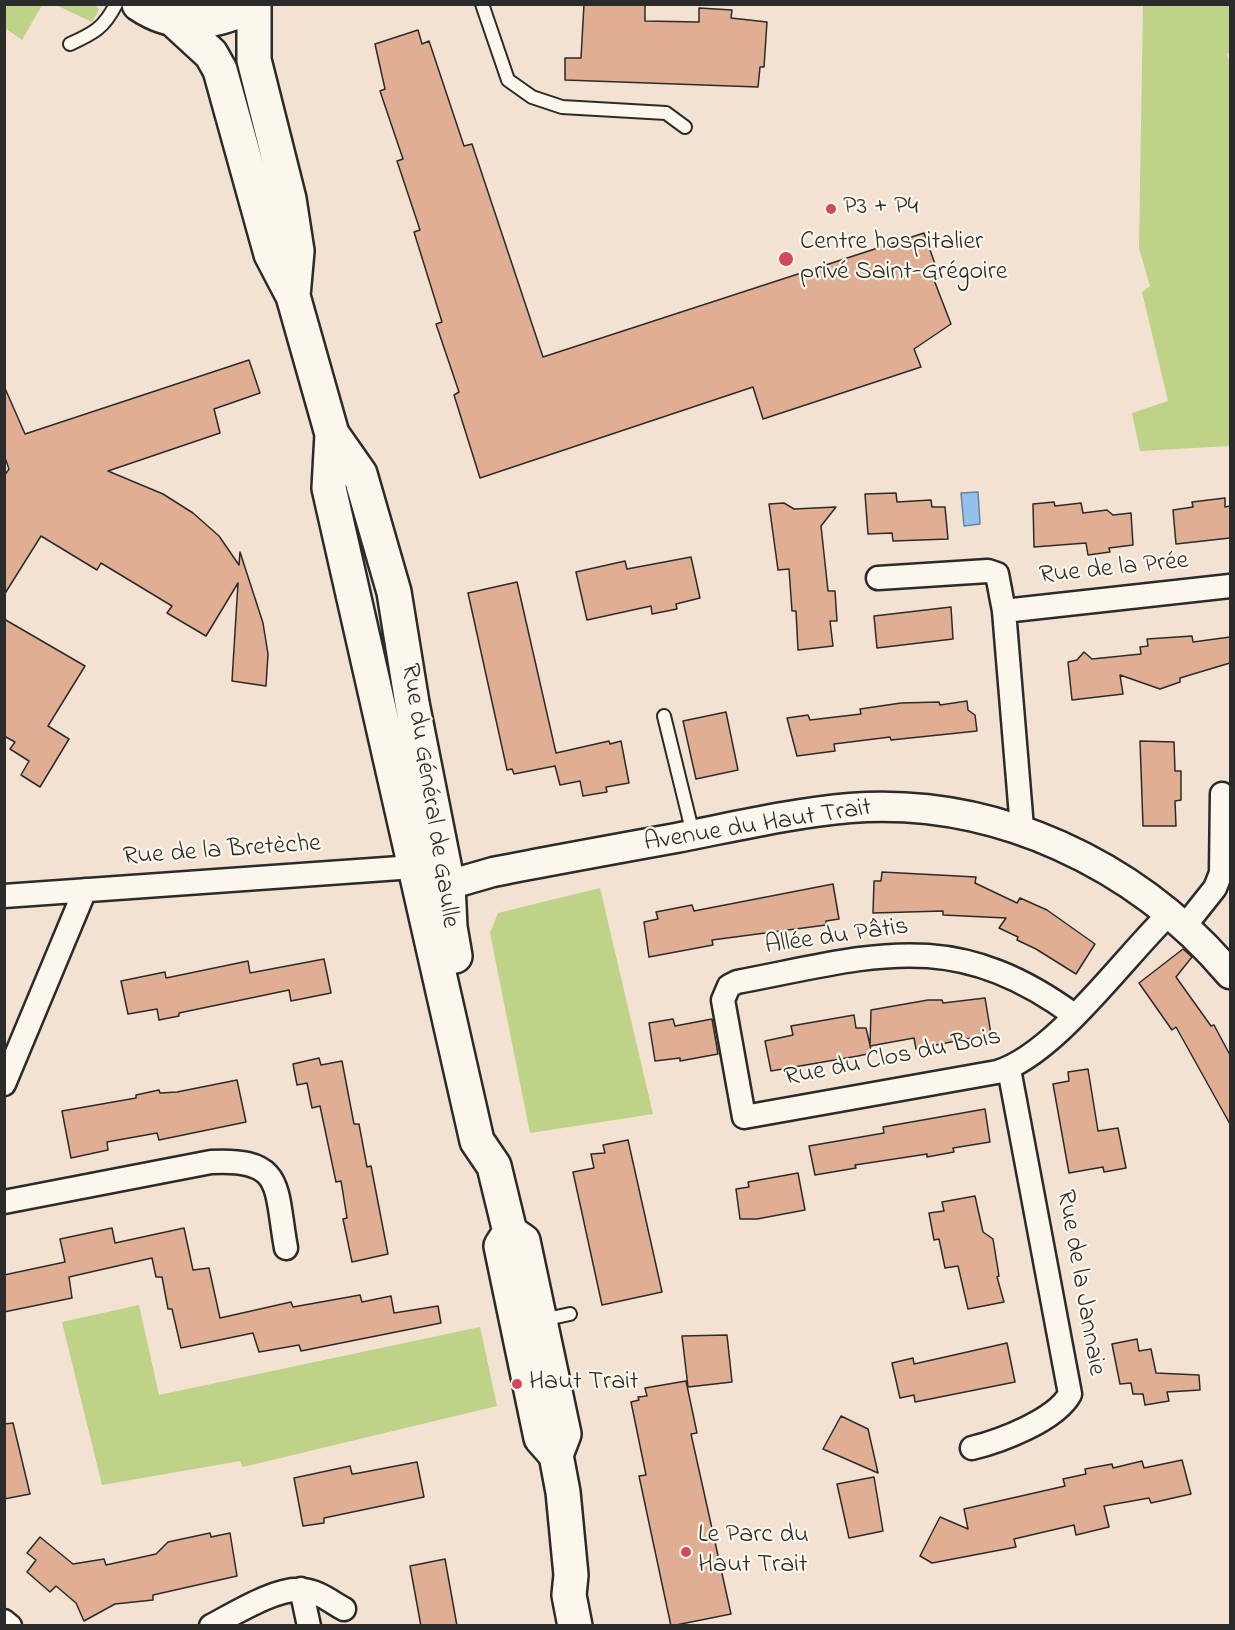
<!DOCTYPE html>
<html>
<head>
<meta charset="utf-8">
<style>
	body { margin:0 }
	#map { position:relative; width:1235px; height:1630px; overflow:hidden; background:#f3e1d1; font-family:"Indie Flower",sans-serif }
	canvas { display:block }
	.frame { position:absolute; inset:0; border:6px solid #2b2b2b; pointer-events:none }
</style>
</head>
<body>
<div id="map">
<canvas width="1235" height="1630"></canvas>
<div class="frame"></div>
</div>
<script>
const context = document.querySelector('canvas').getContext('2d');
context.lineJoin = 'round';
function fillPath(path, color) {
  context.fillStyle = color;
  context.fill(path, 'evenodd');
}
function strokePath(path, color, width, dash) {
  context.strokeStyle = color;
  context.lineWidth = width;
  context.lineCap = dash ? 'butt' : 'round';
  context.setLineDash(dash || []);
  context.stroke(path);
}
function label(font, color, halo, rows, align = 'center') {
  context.font = font + ' "Indie Flower",sans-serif';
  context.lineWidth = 4.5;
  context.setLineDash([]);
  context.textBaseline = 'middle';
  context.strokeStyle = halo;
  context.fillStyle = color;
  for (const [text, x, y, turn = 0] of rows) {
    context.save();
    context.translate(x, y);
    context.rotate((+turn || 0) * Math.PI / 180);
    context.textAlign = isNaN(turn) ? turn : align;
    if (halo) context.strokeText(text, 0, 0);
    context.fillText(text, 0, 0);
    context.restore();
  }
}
fillPath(new Path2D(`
	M4,5h38l-20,35 -17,-12z
	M56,5h39l4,5 -7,12z
	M1143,5h87v47l-3,2 3,9v383l-90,5 -8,-38 36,-12 -26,-109 8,-6 -11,-38z
	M600,888l53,226 -123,19 -40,-200 8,-20z
	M139,1305l20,90 321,-68 17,79 -254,61 -3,-6 -138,24 -40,-163z`), '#bed288');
const water = new Path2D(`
	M978,492l2,32 -16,2 -3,-33z`);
fillPath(water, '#91c1ec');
strokePath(water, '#68859f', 1.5);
const building = new Path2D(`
	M584,4h61v17l54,1v-14l33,2 -1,8 36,4 -3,45h-4l-2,20 -193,-7v-22h16z
	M418,30l4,14 7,-3 35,105 8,-2 71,213 381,-124 16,45 -6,2 17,44 -37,25 7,18 -158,52 -10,-32 -273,91 -26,-83 5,-3 -23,-68 6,-2 -28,-90 6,-2 -23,-69 6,-2 -23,-68 5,-2 -10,-45z
	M249,360l11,33 -46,16 6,24 -112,38 55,23 30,19 26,23 20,29 1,-13 23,71 5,31 -2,32 -34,-5 6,-98 -32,53 -39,-23 5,-7 -71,-43 -4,7 -56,-34 -37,59v-119l5,-7 -5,-14v-69l21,48z
	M896,493l1,9 34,-2 1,7h13l3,32 -55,2 -1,-8 -24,1 -3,-40z
	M1225,498v9l5,-1v32l-54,6 -3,-34 20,-3 -1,-5z
	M1054,502l1,4 26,-3 2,10 24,-3 6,5 18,-2 2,32 -24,3 1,4 -22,3 -2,-12 -52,4 -1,-43z
	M784,503l10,6 42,-2 -15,19 7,65h7l2,30h-7l3,25 -35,4 -2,-39h-4l-3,-42 -11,1 -9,-66z
	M691,557l9,41 -24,6 1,5 -25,5 -1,-8 -64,14 -11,-48 49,-11 2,8z
	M517,582l39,171 53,-12 1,3 11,-3 8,42 -23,4 1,5 -24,4 -3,-15 -20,4 -5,-19 -41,8 -2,-5 -5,1 -39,-177z
	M951,607l2,32 -76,9 -3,-32z
	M4,619l81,47 -37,60 21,13 -29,48 -19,-12 8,-14 -19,-12 5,-7 -11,-6z
	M1192,636l1,6 37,-5v26l-50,15v4l-20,7 -40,-14 3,19 -51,6 -4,-38 9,-2 7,-8 8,7 49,-5 -1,-7 8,-1 -1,-7z
	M967,701l1,9 7,5 2,16 -86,9 -1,-3 -56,7 1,7 -38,5 -10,-38 21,-3 2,5 51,-6 -1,-5 41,-6 38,-1 1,3z
	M726,712l12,58 -42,9 -13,-58z
	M1140,741l34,1 1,29h6v29l-6,1 1,25h-33z
	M882,872l94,5 -1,6 42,20 3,-5 27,12 48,34 -19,30 -40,-25 -19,-9 1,-3 -19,-9 7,-10 -63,-3v-4l-70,2 1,-32h7z
	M833,884l6,35 -13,2v4l-114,15 1,5 -64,12 -5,-35 14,-3 -2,-7 36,-7 2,6z
	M1183,949l9,8 -16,20 35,49 3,-1 16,30v69l-54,-97 -4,3 -33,-47z
	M324,959l7,34 -40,8 -2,-11 -110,23v3l-20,4 -2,-11 -29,5 -7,-33 44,-9 1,6 82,-17 2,12z
	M985,998l6,36 -75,15 -2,-11 -44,8 2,7 -14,3 -87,15 -6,-30 28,-6 -2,-9 63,-11 2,13h10l4,17 1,-35 57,-10h14l1,3z
	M673,1019l2,7 37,-7 6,35 -38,7v-3l-25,3 -6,-38z
	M319,1058l2,7 21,-4 12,63h5l8,43 4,-1 17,88 -36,8 -9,-43 4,-1 -6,-37 -5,1 -16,-76 -8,2 -5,-25 -10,2 -4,-21z
	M1088,1069l10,62 20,-3 8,40 -22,4 -1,-5 -34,6 -16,-89 16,-3 -1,-9z
	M237,1080l9,42 -87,18 -2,-7 -50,9 1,8 -37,8 -9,-47 74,-13v-3l23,-5 1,3 17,-1z
	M985,1109l5,33 -37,6 1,4 -27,5v-3l-72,11 1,3 -41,7 -6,-29 75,-13 -1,-6z
	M628,1140l34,152 -60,13 -29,-133 21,-4 -3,-14 14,-1 -2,-8z
	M798,1173l7,37 -48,9h-17l-4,-30 13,-2 -1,-5z
	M975,1196l8,36 10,7 6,37 -2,1 7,25 -36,7 -10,-43 -13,2 -6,-29 -5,1 -5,-27 15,-2 -2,-9z
	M112,1228l3,15 69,-15 9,42 16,-2 11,50 71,-16 2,5 67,-12 2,7 29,-6 3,17 44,-7 3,17 -140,28 -2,-6 -40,7 -6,-19 -72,15 -9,-39h-4l-6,-32h-6l-4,-19 -83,19 3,21 -68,14v-37l61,-13 -5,-23z
	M727,1335l5,47 -44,5 -6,-51z
	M1137,1339l2,12 12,-2 5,24 43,2 1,15 -33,2 2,9 -24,4 -2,-11h-10l-2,-11 -11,1 -8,-40z
	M1007,1343l8,39 -100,20 -1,-7 -14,3 -8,-35 21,-5 1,6z
	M686,1381l11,52 -6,1 40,180 -60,12 -32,-150 7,-1 -15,-73 8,-2 -1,-3 9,-1 -2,-8z
	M841,1416l27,13 10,44 -55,-24z
	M13,1423l17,71 -26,5v-75z
	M1182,1460l9,34 -40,9 -2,-5 -45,8 5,21 -33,8 -2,-10 -60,14 2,8 -84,16 -12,-7 20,-39 28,12 -4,-20 101,-23 -2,-7 23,-5 -1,-5 27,-5 1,4 29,-7 2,7z
	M417,1462l7,35 -100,21v5l-21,3 -9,-48 56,-12 2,8 7,-1z
	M874,1477l9,54 -34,7 -12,-54z
	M210,1533l1,4 19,-4 7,43 -84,19v5l-38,4 -31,17 -8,-18 -20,-17 -6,6 -23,-20 9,-12 -9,-7 13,-16 33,27 31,-5 2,6 50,-11 12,-12z
	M445,1559l12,67h-36l-11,-60z`);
fillPath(building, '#e0ae92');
strokePath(building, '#2b2b2b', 1.5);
const service = new Path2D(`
	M482,4l26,76 24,17 30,10 104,6 19,14
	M70,44c24,-11 34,-16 46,-40
	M664,716l29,118
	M542,1320l28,-6`);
const minor = new Path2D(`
	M878,578l110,-7 9,3 7,37 18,217
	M1004,611l226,-25
	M4,896l424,-30
	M1184,927l31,-39 6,-15 1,-79
	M1074,1015c-122,-89 -200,-59 -337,-33l-8,4 -6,14 21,117 253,-45c58,-17 127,-115 173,-159
	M4,1084l81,-194
	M4,1202l207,-40c74,-4 64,26 75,86
	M972,1448c29,-7 84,-28 98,-54l-61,-325
	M301,1589l8,37
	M4,1621l6,5
	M211,1626c23,-12 66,-39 91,-36 16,1 29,12 42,19`);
const tertiary = new Path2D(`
	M427,889l21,-4 45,-13c61,-12 122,-23 183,-34 57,-11 116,-25 174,-30 145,-11 287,56 380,166`);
const secondary = new Path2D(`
	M139,4c35,24 77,21 112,0
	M254,4v56l35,139 8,52 -4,45
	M174,20l37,34 9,16 51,184 22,42 39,138 -3,54 148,653 17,25 16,66 13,9 41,193 -8,21
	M332,434l28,40 34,118 18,111 36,182 2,42 5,29
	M510,1232l-9,14 40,192 15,17 7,37 8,83 -2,20 6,31`);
strokePath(service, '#2b2b2b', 16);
strokePath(minor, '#2b2b2b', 27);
strokePath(tertiary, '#2b2b2b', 33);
strokePath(secondary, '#2b2b2b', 38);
strokePath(service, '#fbf7ec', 12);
strokePath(minor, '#fbf7ec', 22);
strokePath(tertiary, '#fbf7ec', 28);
strokePath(secondary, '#fbf7ec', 33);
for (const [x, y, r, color] of [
	[831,209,6,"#d1495b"],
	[786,259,8,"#d1495b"],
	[517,1384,6,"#d1495b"],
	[686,1552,6,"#d1495b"]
]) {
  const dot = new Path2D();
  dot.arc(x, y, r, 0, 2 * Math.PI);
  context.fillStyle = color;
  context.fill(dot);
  strokePath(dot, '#fbf7ec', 2);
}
label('26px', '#2b2b2b', '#fbf7ec', [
	["P3 + P4",843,209],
	["Centre hospitalier",800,244],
	["privé Saint-Grégoire",800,274],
	["Haut Trait",529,1384],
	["Le Parc du",698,1537],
	["Haut Trait",698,1567]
], 'left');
label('26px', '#2b2b2b', '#fbf7ec', [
	["Rue de la Prée",1114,570,-6],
	["Rue du Général de Gaulle",428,796,81],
	["Avenue du Haut Trait",758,827,-9],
	["Rue de la Bretèche",222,852,-4],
	["Allée du Pâtis",837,938,-8],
	["Rue du Clos du Bois",893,1059,-11],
	["Rue de la Jannaie",1079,1283,80]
]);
</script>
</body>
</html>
